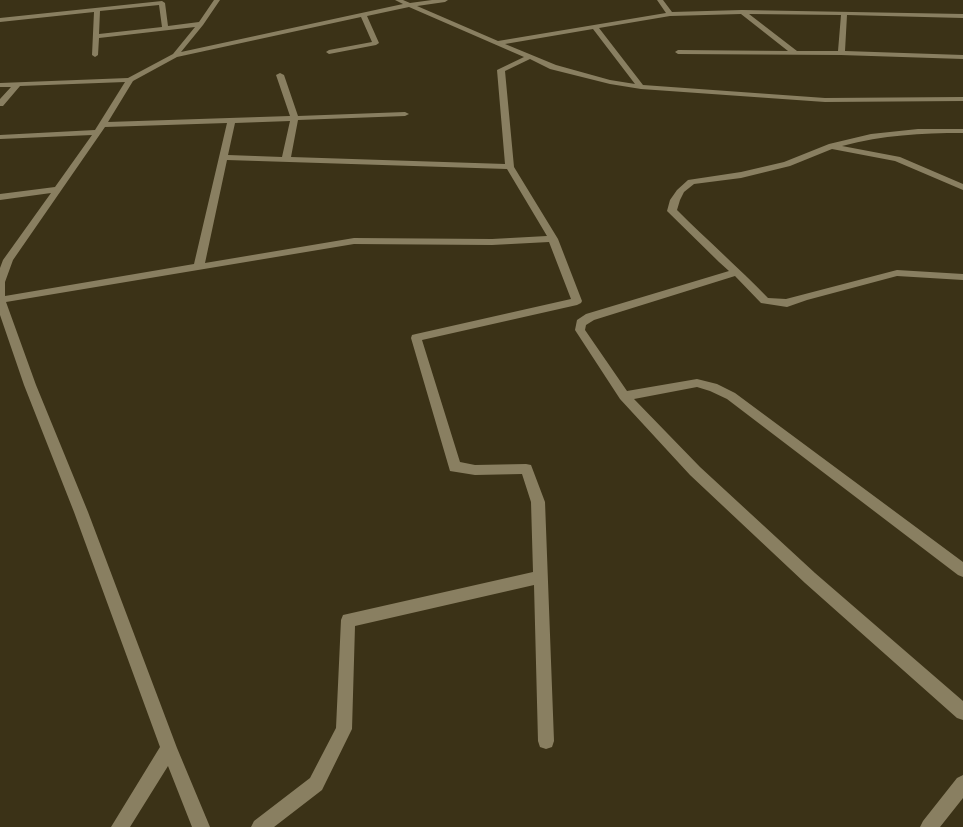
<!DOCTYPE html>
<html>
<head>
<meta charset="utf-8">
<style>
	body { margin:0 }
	canvas { display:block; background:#3b3217 }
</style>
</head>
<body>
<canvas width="963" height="827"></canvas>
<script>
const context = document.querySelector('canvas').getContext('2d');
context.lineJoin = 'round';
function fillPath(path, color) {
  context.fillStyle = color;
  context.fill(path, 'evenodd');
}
fillPath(new Path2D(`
	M214,0h6l-17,25 -22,27 222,-48 -8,-4h8l7,3 22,-3h16l-3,2 -28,4 81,35 168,-28 -9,-13h6l9,12 70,-2 221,4v4l-116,-3 -2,36 118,4v4l-122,-4 -163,-1 -3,-2 3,-2 110,1 -47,-37 -71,2 -71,12 44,57 182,13 138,-1v4l-138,1 -184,-13 -31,-5 -60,-15 -20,-10 -25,12 9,96 44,72 24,62 -1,2 -4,2 -155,35 38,122 15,3 51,-1 5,1 14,37 9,239 -2,6 -6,2 -6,-2 -2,-6 -4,-156 -179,41 -3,103 -30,61 -48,37h-23l3,-6 56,-43 26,-50 5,-108 2,-5 190,-43 -2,-70 -9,-28 -47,1 -25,-4 -39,-133 1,-3 4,-1 155,-35 -22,-57 -57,3 -138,-1 -348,58 30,83 52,127 89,236 33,79h-18l-24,-61 -38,61h-19l49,-80 -86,-235 -50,-127 -24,-70v-47l3,-8 48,-67 -51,7v-6l55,-7 37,-52 -92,4v-4l95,-5 30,-48 -105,4 -17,20h-3v-7l11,-12h-11v-4l128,-5 45,-24 22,-27 -96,11 -1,17 -3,2 -3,-2 2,-43 -94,10v-4l162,-17 3,2 3,23 31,-4zM159,5l3,22 -63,7 1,-23zM409,7l115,50 -27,13 8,94 -214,-7 7,-37 107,-4 4,-2 -4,-2 -107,4 -14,-41 -4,-2 -4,2 14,41 -182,6 25,-41 44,-24 184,-40 11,25 -43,8 -3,2 3,2 47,-9 3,-2 -12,-27zM749,14l92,1 -3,36h-41zM593,29l42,55 -25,-4 -54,-15 -51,-21zM290,121l-8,36 -54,-2 7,-32zM227,123l-33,141 -189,32v-14l8,-22 92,-133zM227,160l280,9 40,67 -55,3 -138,-1 -149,25z
	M918,129h45v4c-43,0 -79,2 -121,13l58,11 63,27v6l-68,-29 -63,-12 -42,17 -49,12 -47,6 -10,8 -4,8 -3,10c30,30 62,58 91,88l18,1 111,-29 66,4v6l-66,-4 -90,24 -20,7 -26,-4 -26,-27 -141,44 -8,5 -1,5 42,61 70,-12 20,5 18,9 228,169v15l-5,-2 -231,-176 -17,-8 -13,-4 -63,12 66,68 115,106 148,128v19l-6,-2 -152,-135 -115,-108 -70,-76 -45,-69 2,-10 9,-6 143,-43 -10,-9 -52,-51 3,-11 7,-10 11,-10 53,-8 43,-10 45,-18 42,-10z
	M963,775v23l-23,29h-20l3,-6 34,-43z`), '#897f61');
</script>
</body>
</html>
